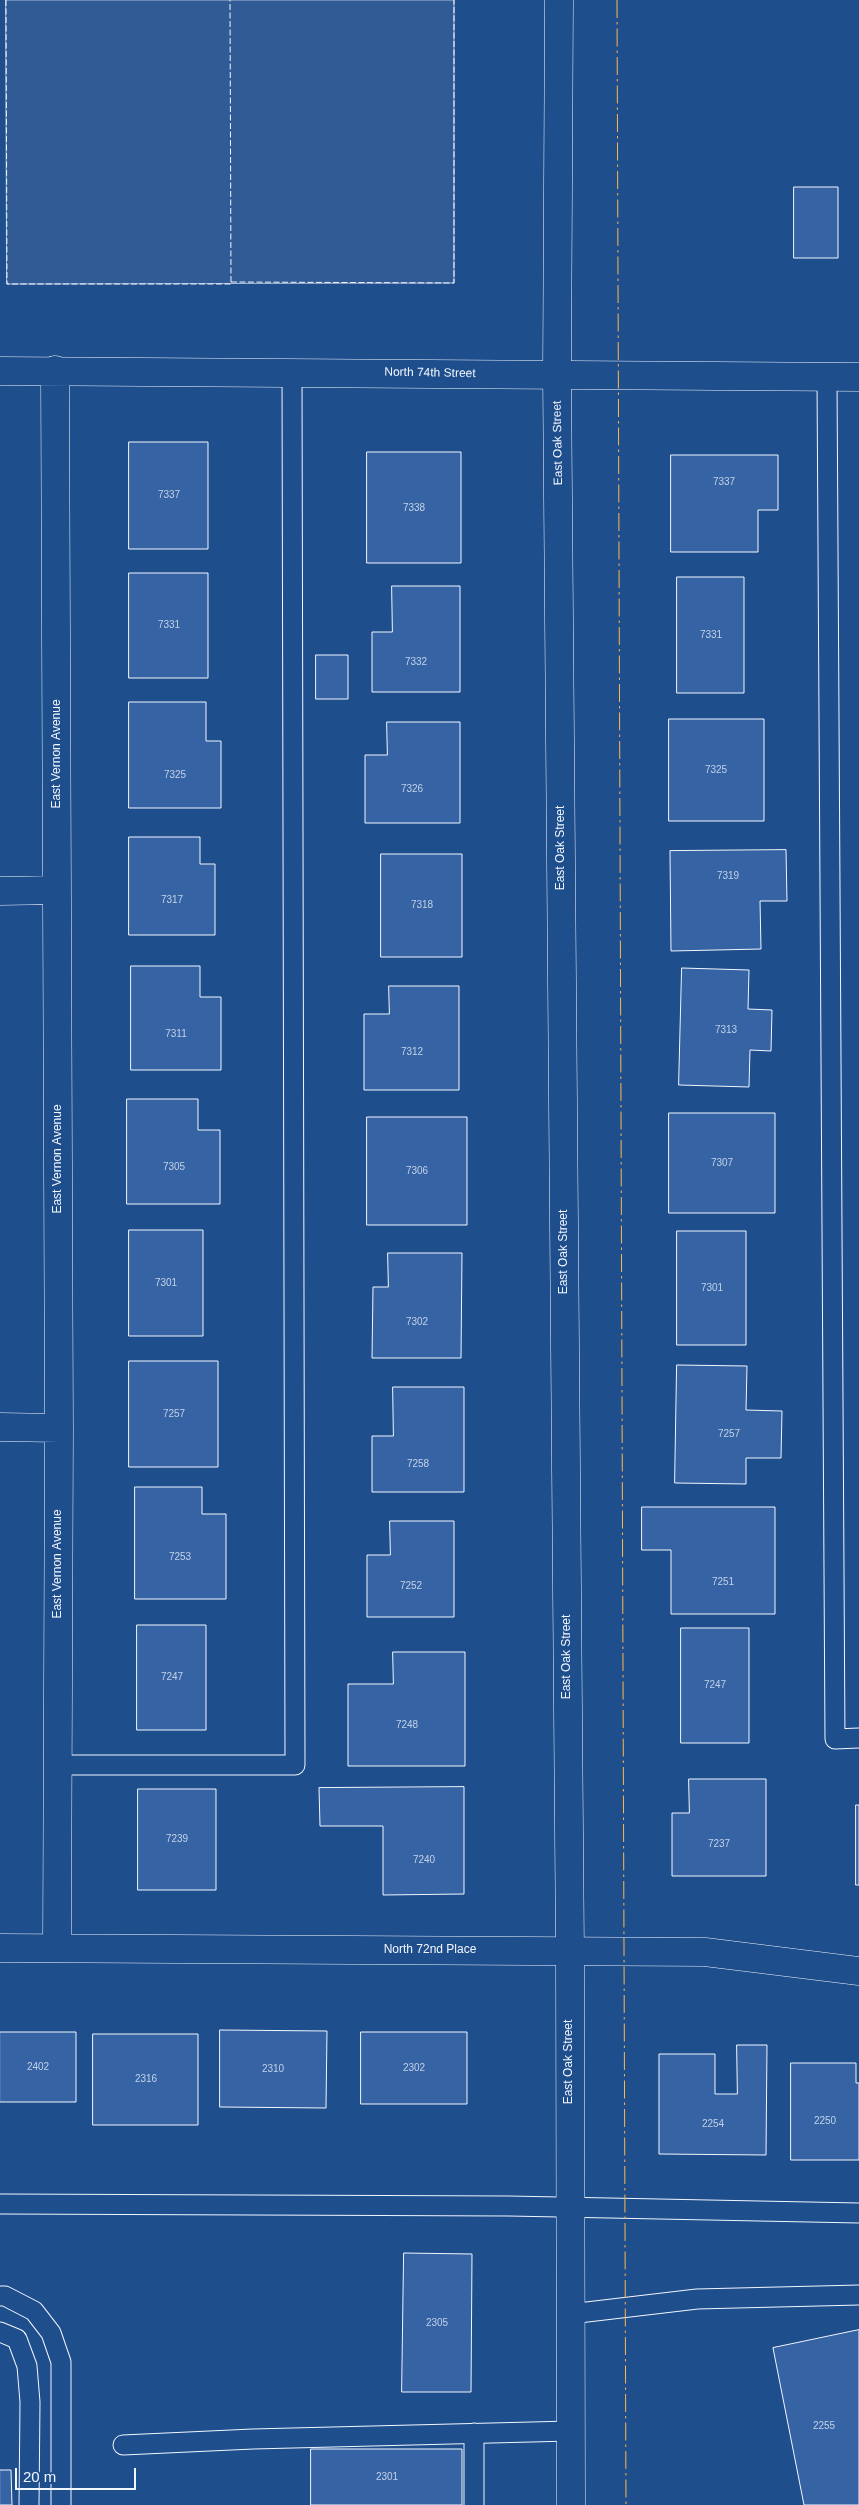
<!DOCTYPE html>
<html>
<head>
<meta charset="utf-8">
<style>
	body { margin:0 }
	#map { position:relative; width:859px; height:2505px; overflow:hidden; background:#1f4e8c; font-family:Helvetica,sans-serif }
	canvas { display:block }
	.scale { position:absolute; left:15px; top:2468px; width:121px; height:22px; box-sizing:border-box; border:2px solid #f2f6ff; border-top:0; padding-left:6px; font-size:15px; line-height:18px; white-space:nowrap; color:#f2f6ff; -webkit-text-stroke:4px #1f4e8c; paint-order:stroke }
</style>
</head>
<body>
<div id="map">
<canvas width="859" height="2505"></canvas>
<div class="scale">20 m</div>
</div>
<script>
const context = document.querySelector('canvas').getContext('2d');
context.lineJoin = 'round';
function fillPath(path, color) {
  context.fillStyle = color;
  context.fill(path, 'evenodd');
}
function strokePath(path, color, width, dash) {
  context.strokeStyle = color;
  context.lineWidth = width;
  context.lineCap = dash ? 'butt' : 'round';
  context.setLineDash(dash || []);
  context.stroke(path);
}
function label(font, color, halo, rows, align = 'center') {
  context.font = font + ' Helvetica,sans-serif';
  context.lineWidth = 4;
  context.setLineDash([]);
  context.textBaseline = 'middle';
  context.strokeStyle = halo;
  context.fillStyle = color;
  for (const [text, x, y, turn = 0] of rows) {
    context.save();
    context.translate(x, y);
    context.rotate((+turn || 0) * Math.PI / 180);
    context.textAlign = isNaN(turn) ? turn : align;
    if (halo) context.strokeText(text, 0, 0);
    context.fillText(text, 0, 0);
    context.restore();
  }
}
const built = new Path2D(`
	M6,0h448v283l-447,1z`);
fillPath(built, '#305b95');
strokePath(built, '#a8bbd7', 1);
const building = new Path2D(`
	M794,187h44v71h-44z
	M129,442h79v107h-79z
	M367,452h94v111h-94z
	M671,455h107v55h-20v42h-87z
	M129,573h79v105h-79z
	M677,577h67v116h-67z
	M392,586h68v106h-88v-60h20z
	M316,655h32v44h-32z
	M129,702h77v39h15v67h-92z
	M669,719h95v102h-95z
	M387,722h73v101h-95v-68h22z
	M129,837h71v27h15v71h-86z
	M786,850l1,51h-27l1,48 -90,2 -1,-100z
	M381,854h81v103h-81z
	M131,966h69v31h21v73h-90z
	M682,968l67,2 -1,39 24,1 -1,41 -21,-1 -1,37 -70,-2z
	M389,986h70v104h-95v-76h25z
	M127,1099h71v31h22v74h-93z
	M669,1113h106v100h-106z
	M367,1117h100v108h-100z
	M129,1230h74v106h-74z
	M677,1231h69v114h-69z
	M388,1253h74l-1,105h-89l1,-71h15z
	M129,1361h89v106h-89z
	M677,1365l70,1 -1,44 36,1 -1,47h-35v26l-71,-1z
	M393,1387h71v105h-92v-56h21z
	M135,1487h67v27h24v85h-91z
	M642,1507h133v107h-104v-64h-29z
	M390,1521h64v96h-87v-62h23z
	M137,1625h69v105h-69z
	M681,1628h68v115h-68z
	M393,1652h72v114h-117v-82h45z
	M689,1779h77v97h-94v-63h17z
	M464,1787v107l-81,1v-69h-63l-1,-38z
	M138,1789h78v101h-78z
	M856,1805h3v80h-3z
	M220,2030l107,1 -1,77 -106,-1z
	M0,2032h76v70h-76z
	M361,2032h106v72h-106z
	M93,2034h105v91h-105z
	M737,2045h30l-1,110 -107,-1v-100h56v40h22z
	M791,2063h65v20h3v77h-68z
	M404,2253l68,1 -1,138h-69z
	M859,2330v175h-55l-31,-157z
	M311,2449h151v56h-151z
	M0,2470h11l1,35h-12z`);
fillPath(building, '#3563a3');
strokePath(building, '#f2f6ff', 1);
const service = new Path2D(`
	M827,377l8,1362 24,-1
	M58,1765h237l-3,-1394
	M0,2204l509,2 350,7
	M0,2296h5l29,15 17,22 10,29v143
	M570,2314l127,-15 162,-4
	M0,2332l17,7 10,27 3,36 -1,103
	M474,2433v72
	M123,2445l130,-6 318,-8`);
const minor = new Path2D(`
	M55,370l4,1058 -2,520
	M0,371l859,6
	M0,891l57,-1
	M0,1427l59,1
	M0,1948l705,4 154,19`);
const tertiary = new Path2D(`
	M559,0l-2,375 13,1575 1,555`);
strokePath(service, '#f2f6ff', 21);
strokePath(minor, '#f2f6ff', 29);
strokePath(tertiary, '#f2f6ff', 29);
strokePath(service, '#1f4e8c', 19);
strokePath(minor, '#1f4e8c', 28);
strokePath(tertiary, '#1f4e8c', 28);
strokePath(new Path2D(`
	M6,0l1,284h224l-1,-284
	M231,282l223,1v-283`), '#f2f6ff', 1, [6, 2.5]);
strokePath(new Path2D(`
	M617,0l9,2505`), '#ffb74d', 1, [18, 4, 2.5, 4]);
label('10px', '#c3d1e8', null, [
	["7337",724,482],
	["7337",169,495],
	["7338",414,508],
	["7331",169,625],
	["7331",711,635],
	["7332",416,662],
	["7325",716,770],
	["7325",175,775],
	["7326",412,789],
	["7319",728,876],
	["7317",172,900],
	["7318",422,905],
	["7313",726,1030],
	["7311",176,1034],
	["7312",412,1052],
	["7307",722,1163],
	["7305",174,1167],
	["7306",417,1171],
	["7301",166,1283],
	["7301",712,1288],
	["7302",417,1322],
	["7257",174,1414],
	["7257",729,1434],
	["7258",418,1464],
	["7253",180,1557],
	["7251",723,1582],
	["7252",411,1586],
	["7247",172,1677],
	["7247",715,1685],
	["7248",407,1725],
	["7239",177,1839],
	["7237",719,1844],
	["7240",424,1860],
	["2402",38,2067],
	["2302",414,2068],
	["2310",273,2069],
	["2316",146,2079],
	["2250",825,2121],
	["2254",713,2124],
	["2305",437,2323],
	["2255",824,2426],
	["2301",387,2477]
]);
label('12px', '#f2f6ff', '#1f4e8c', [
	["North 74th Street",430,373,1],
	["East Oak Street",558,443,-91],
	["East Vernon Avenue",57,754,-90],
	["East Oak Street",561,848,-90],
	["East Vernon Avenue",58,1159,-90],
	["East Oak Street",564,1252,-90],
	["East Vernon Avenue",58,1564,-90],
	["East Oak Street",567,1657,-90],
	["North 72nd Place",430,1950],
	["East Oak Street",569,2062,-90]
]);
</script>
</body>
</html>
